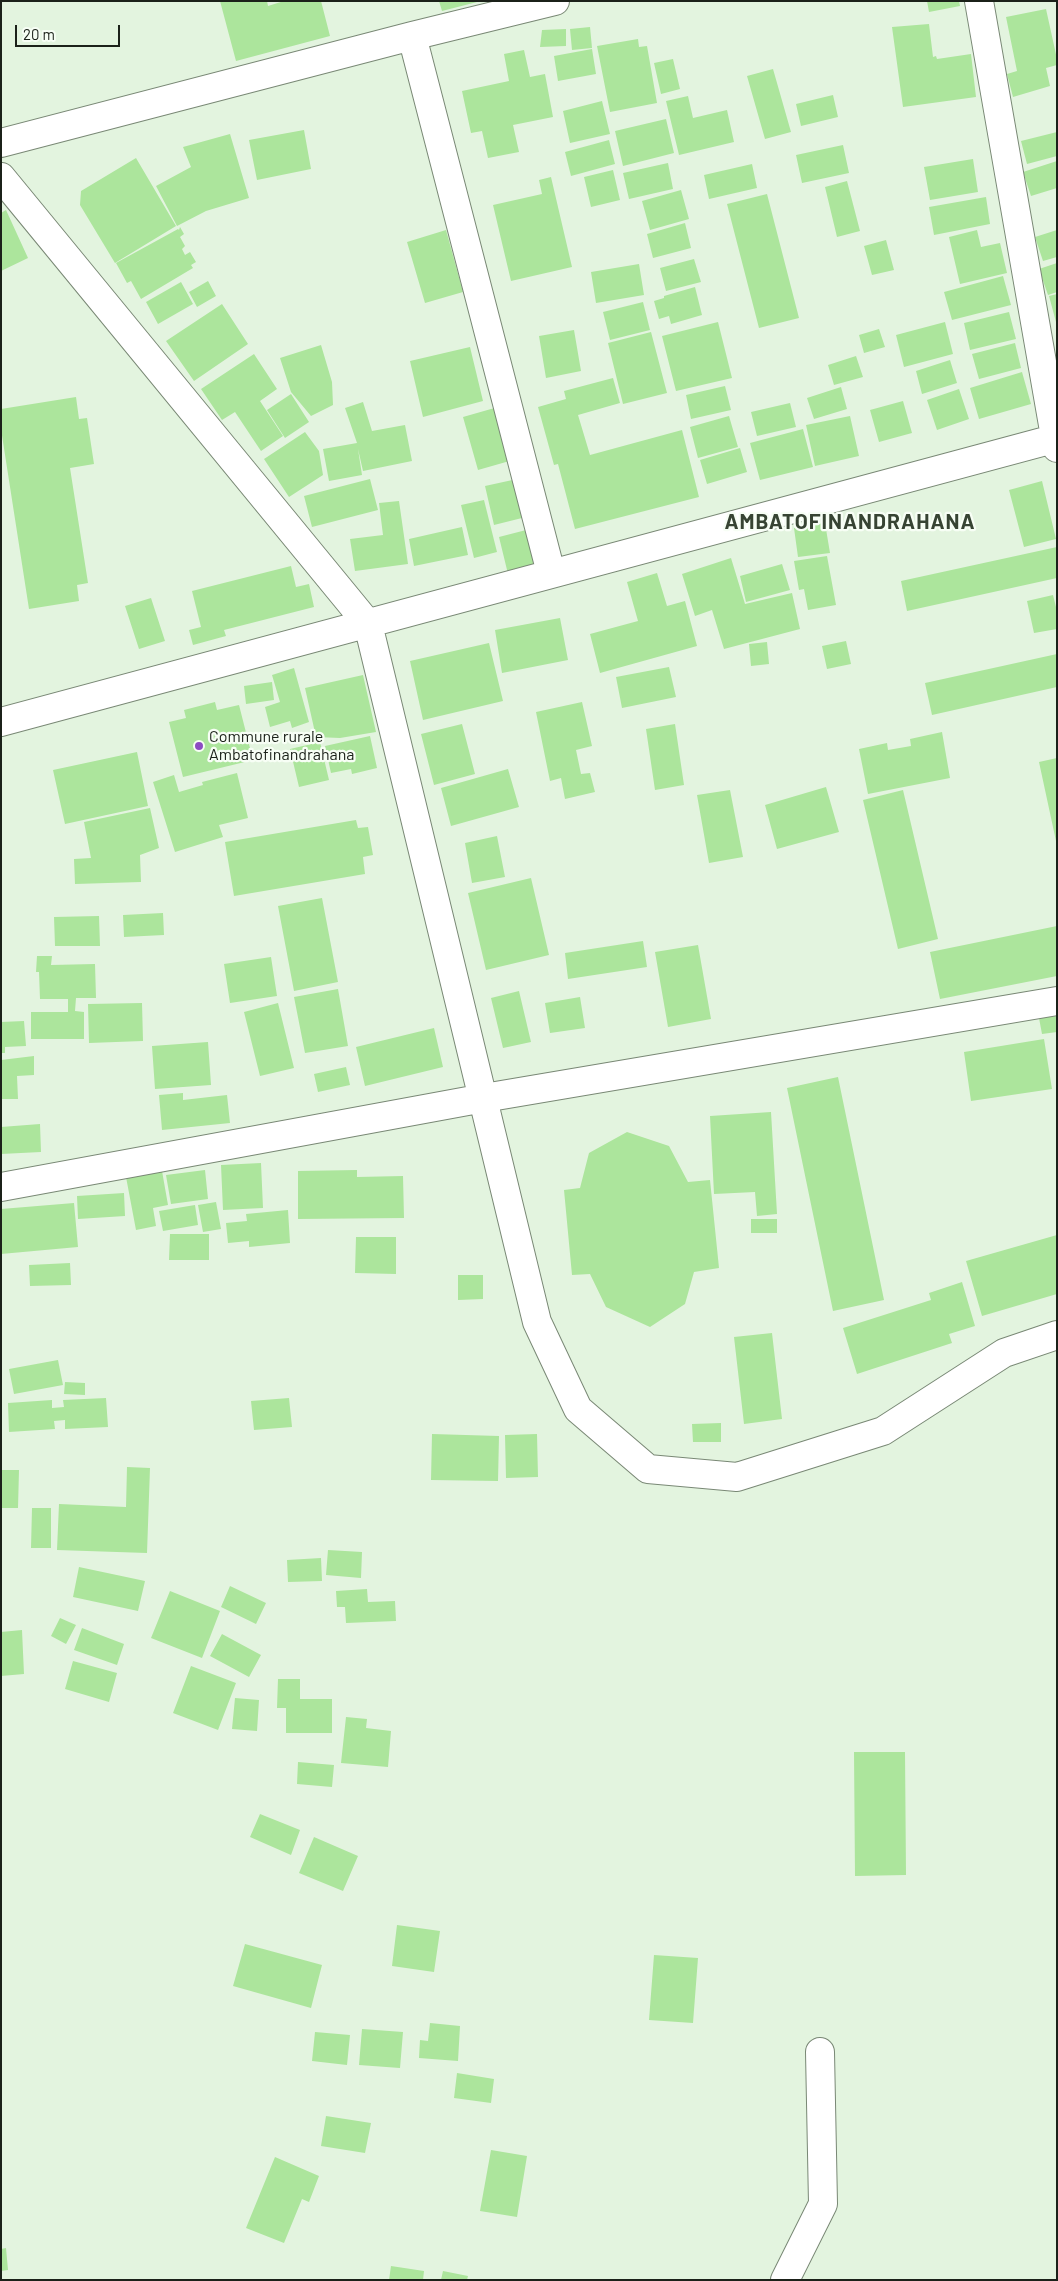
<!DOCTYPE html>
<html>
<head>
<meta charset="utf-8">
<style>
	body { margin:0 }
	#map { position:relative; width:1058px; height:2281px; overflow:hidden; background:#e3f4df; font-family:Barlow,sans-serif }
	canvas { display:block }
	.frame { position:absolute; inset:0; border:2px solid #1b2119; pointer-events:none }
	.scale { position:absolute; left:15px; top:25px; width:105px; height:22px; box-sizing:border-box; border:2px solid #1b2119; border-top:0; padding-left:6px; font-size:15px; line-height:18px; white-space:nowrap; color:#1b2119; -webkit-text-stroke:4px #f7fef5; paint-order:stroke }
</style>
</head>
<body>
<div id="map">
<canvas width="1058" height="2281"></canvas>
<div class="frame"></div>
<div class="scale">20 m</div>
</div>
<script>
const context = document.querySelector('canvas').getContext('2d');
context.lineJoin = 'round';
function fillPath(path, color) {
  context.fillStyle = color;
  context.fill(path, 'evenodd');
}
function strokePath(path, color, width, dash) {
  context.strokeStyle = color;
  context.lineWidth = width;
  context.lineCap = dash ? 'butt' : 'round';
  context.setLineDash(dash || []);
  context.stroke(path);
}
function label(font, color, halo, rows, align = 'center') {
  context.font = font + ' Barlow,sans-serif';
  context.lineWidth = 4.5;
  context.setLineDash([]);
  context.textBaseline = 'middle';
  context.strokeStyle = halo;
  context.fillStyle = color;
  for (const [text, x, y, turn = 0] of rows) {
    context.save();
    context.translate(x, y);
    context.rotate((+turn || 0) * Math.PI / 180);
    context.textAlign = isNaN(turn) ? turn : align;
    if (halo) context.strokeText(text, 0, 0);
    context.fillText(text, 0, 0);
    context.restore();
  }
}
fillPath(new Path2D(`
	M220,1h47l1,5 16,-5h37l9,35 -94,25z
	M439,1h38v1l-35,9z
	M927,1h32l1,5 -31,6z
	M1046,9l11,50v6l-11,3 4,18 -37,11 -6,-23 10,-3 -11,-54z
	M929,24l4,33 3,-1 1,3 34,-5 5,43 -73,10 -11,-80z
	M590,27l2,21 -20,2 -2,-21z
	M566,29v17l-26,1 2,-17z
	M638,39l1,8 8,-1 10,57 -47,9 -13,-66z
	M592,49l4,25 -38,7 -4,-25z
	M524,50l6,27 15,-3 8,43 -40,8 6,27 -31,6 -6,-27 -11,2 -9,-42 47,-10 -5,-27z
	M673,59l7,30 -19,5 -7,-31z
	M773,69l18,63 -26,7 -18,-63z
	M833,95l5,22 -37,9 -5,-22z
	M688,96l5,22 34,-8 7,32 -55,13 -13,-54z
	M602,101l8,33 -40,9 -7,-32z
	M666,119l8,34 -51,13 -8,-35z
	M304,130l7,39 -54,11 -8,-40z
	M1057,132v24l-30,8 -6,-23z
	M230,134l19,64 -43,13 -29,15 -21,-40 35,-19 -8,-20z
	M609,140l6,24 -44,12 -6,-24z
	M843,145l6,28 -47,10 -6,-28z
	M136,158l40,68 -61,37 -35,-58 1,-14z
	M973,159l5,33 -48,8 -6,-33z
	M1057,161v27l-26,8 -8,-24z
	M668,163l5,26 -44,10 -6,-26z
	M752,164l5,24 -48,11 -5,-24z
	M613,170l7,30 -29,7 -7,-30z
	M551,177l21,90 -61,14 -18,-76 49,-11 -3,-14z
	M847,181l13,50 -23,6 -12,-50z
	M681,190l8,29 -39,11 -8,-29z
	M767,194l32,124 -40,10 -32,-124z
	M986,197l4,27 -56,11 -5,-28z
	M6,210l22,48 -27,13v-58z
	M685,223l6,25 -38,10 -6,-24z
	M180,227l4,7 -4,3 5,9 -3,3 3,6 5,-3 6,10 -5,3 2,3 -52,31 -10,-18 -4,2 -11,-20 62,-34 1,1z
	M446,230l17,62 -38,11 -18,-61z
	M977,230l4,17 19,-4 7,30 -47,11 -11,-47z
	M1057,230v27l-14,4 -8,-24z
	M886,240l8,30 -22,5 -8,-29z
	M694,259l7,23 -35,9 -6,-23z
	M1057,263v29l-9,3 -9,-26z
	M639,264l5,31 -48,8 -5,-31z
	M1003,276l8,29 -59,15 -8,-28z
	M208,281l8,15 -19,11 -8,-15z
	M181,282l12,22 -35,20 -12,-22z
	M695,287l7,28 -31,9 -2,-8 -10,3 -5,-18 10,-3v-2z
	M1057,294v28h-1l-7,-26z
	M643,302l7,28 -40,10 -7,-28z
	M222,304l26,40 -54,37 -28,-40z
	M1009,312l7,27 -46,11 -6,-27z
	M718,322l14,56 -56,13 -14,-55z
	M945,322l8,32 -49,13 -8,-32z
	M879,329l6,18 -21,6 -5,-18z
	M574,330l7,41 -35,7 -7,-42z
	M651,332l16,61 -44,11 -15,-61z
	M1015,343l6,25 -42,11 -7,-25z
	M321,345l11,37 1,23 -22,11 -20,-24 -11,-34z
	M470,347l13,54 -60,16 -13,-56z
	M254,354l23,35 -17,12 23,35 -22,15 -26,-39 -13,8 -21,-31z
	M856,356l7,21 -29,8 -6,-20z
	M950,360l7,23 -35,11 -6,-23z
	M1022,372l9,32 -52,15 -9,-31z
	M613,378l7,25 -42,12 12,40 92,-25 17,67 -124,32 -17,-65 -4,1 -16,-58 28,-8 -2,-8z
	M725,386l6,24 -40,9 -5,-24z
	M841,387l6,22 -33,10 -7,-21z
	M959,389l10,30 -32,11 -10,-30z
	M291,394l18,28 -24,16 -18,-28z
	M76,397l3,22 8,-1 7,46 -24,4 18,115 -11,2 2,16 -50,8 -28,-180v-20z
	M903,401l9,32 -33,9 -9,-32z
	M363,402l9,29 33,-6 7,36 -49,10 -5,-22 4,26 -33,6 -6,-32 34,-6 -12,-35z
	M790,403l6,24 -39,9 -6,-24z
	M498,407l15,53 -35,10 -15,-53z
	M729,416l9,31 -40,11 -8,-31z
	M850,416l9,40 -44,10 -9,-41z
	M803,429l10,38 -53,13 -10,-37z
	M305,432l14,19 4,24 -34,22 -25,-38z
	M740,448l7,24 -40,12 -7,-24z
	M370,479l8,31 -66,17 -8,-31z
	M517,479l-1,14 6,25 -28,7 -9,-39z
	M1042,481l14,58 -32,8 -15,-57z
	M484,500l13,52 -23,6 -13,-53z
	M399,501l9,63 -53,7 -5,-32 33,-4 -4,-32z
	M825,523l5,30 -32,4 -4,-29z
	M462,527l6,28 -54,11 -5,-27z
	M530,529l9,37 -31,8 -9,-37z
	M1057,547v31l-150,33 -6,-30z
	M827,556l9,49 -28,5 -4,-21 -5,1 -5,-29z
	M731,558l14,46 47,-11 8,36 -76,20 -12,-39 -17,6 -13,-42z
	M782,564l8,26 -44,12 -6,-26z
	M291,566l5,21 13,-3 5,23 -90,23 2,6 -33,9 -4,-15 12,-3 -9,-36z
	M657,573l10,33 18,-5 12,45 -97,27 -10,-39 48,-13 -11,-39z
	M1053,595l4,16v18l-23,4 -7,-32z
	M151,598l14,43 -26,8 -14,-43z
	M560,618l8,42 -66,13 -7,-43z
	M846,641l5,23 -24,5 -5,-23z
	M767,642l2,22 -18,2 -2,-22z
	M489,643l14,58 -80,19 -13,-59z
	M1057,654v33l-125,28 -7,-32z
	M669,667l7,30 -54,11 -6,-31z
	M294,668l15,54 -17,6 -2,-7 -20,6 -5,-20 15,-5 -8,-27z
	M363,675l13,57 -36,6 -24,-1 -11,-49z
	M272,682l2,18 -28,4 -2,-18z
	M215,702l2,8 22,-5 14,55 -70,17 -14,-55 17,-4 -2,-8z
	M582,702l10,44 -16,4 5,24 9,-1 5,19 -30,7 -4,-21 -11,3 -14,-69z
	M462,724l13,50 -41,11 -13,-51z
	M675,724l9,61 -29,5 -9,-61z
	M942,732l8,46 -82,16 -9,-45 28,-6 1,7 23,-4 -1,-7z
	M370,736l7,32 -25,6 -1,-5 -20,4 -6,-27z
	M320,742l9,38 -30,7 -9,-38z
	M137,752l11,54 -83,18 -12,-54z
	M1057,758v83h-1l-17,-79z
	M508,769l11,38 -68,19 -10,-38z
	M237,773l11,45 -29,7 4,12 -48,15 -22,-70 21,-7 5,17 24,-7 -1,-3z
	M826,787l13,45 -62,17 -12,-44z
	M730,790l13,67 -34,6 -12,-68z
	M903,790l35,149 -40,10 -35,-149z
	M150,808l9,40 -19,7 1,27 -66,2 -1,-25 17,-1 -7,-36z
	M356,820l2,8 10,-1 5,28 -10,2 2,17 -131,22 -9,-54z
	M497,836l8,41 -33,6 -7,-40z
	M531,878l18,77 -63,15 -18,-77z
	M322,898l16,84 -44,9 -16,-85z
	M163,913l1,22 -40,2 -1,-22z
	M99,916l1,30h-45l-1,-29z
	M1057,926v50l-117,23 -10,-47z
	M643,941l4,26 -79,12 -3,-26z
	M698,945l13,74 -43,8 -13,-75z
	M37,956h15l-1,9 44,-1 1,34h-20l-1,13 9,1v27h-53v-27h37v-13h-28l-1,-27h-3z
	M271,957l6,39 -47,7 -6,-39z
	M338,989l10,57 -43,7 -11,-56z
	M519,991l12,51 -28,6 -12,-50z
	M580,997l5,31 -35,5 -5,-30z
	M142,1003l1,38 -54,2 -1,-39z
	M278,1003l16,65 -34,8 -16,-64z
	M1057,1016v16l-15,2 -3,-16z
	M24,1021l2,25 -21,1v6h-4v-31z
	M434,1028l9,39 -78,19 -9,-39z
	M1044,1039l8,50 -81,12 -7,-49z
	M208,1042l3,43 -56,4 -3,-43z
	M34,1056v19l-17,1 1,23h-17v-39z
	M346,1067l4,18 -32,7 -4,-18z
	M838,1077l46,223 -51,11 -46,-223z
	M183,1093v7l44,-5 3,28 -68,7 -3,-35z
	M771,1112l6,102 -20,2 -2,-24 -41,2 -4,-78z
	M40,1124l1,28 -40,2v-27z
	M627,1132l42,14 19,36 22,-2 9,88 -25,4 -9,32 -35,23 -44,-20 -16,-33 -18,1 -8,-85 16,-2 9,-35z
	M261,1163l2,45 -40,2 -2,-45z
	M205,1170l3,29 -37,5 -5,-29z
	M357,1170v7l46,-1 1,42 -106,1v-48z
	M162,1171l6,34 -15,3 3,18 -20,4 -10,-53z
	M124,1193l1,23 -47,3 -1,-23z
	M216,1202l5,27 -18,3 -5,-27z
	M74,1203l4,44 -77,7v-45z
	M195,1205l3,20 -35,6 -4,-20z
	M288,1210l2,33 -41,4v-6l-21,2 -2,-20 21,-2 -1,-7z
	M751,1219h26v14h-26z
	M170,1234h39v26h-40z
	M1057,1235v59l-75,22 -16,-55z
	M356,1237h40v37l-41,-1z
	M70,1263l1,22 -41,1 -1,-21z
	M458,1275h25v24l-25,1z
	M962,1282l13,44 -26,8 3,9 -95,31 -14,-46 88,-28 -2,-7z
	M772,1333l10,86 -38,5 -10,-87z
	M58,1360l5,25 -49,9 -5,-25z
	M65,1382l20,1v12l-21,-1z
	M106,1398l2,29 -43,2v-9l-11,1 1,8 -46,3 -1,-29 44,-3v8l12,-1 -1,-7z
	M289,1398l3,29 -38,3 -3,-29z
	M721,1423v19h-28l-1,-18z
	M432,1434l67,2 -1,45 -67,-1z
	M537,1434l1,43 -32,1 -1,-43z
	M127,1467l23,1 -3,85 -90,-3 2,-46 67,3z
	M1,1470h18l-1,38h-17z
	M32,1508h19v40h-20z
	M328,1550l34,2 -1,26 -35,-3z
	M321,1558l1,23 -34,1 -1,-22z
	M79,1567l66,14 -7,30 -65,-14z
	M230,1586l36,17 -10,21 -35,-17z
	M367,1589l1,13 27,-1 1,20 -50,2 -1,-16h-8l-1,-16z
	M170,1591l50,20 -18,47 -51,-20z
	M60,1618l16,7 -10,19 -15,-8z
	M82,1628l42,16 -7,21 -43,-15z
	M22,1630l2,44 -23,2v-44z
	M222,1634l39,21 -12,22 -39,-21z
	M73,1661l44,12 -8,29 -44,-13z
	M191,1666l45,17 -18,47 -45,-17z
	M278,1679h22v20h32v34h-46v-25h-9z
	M235,1698l24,2 -2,31 -25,-2z
	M346,1717l21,2 -1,9 25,3 -3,36 -47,-4z
	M854,1752h51l1,123 -51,1z
	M298,1762l36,3 -2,22 -35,-3z
	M260,1814l40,16 -9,25 -41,-18z
	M314,1837l44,19 -15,35 -44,-18z
	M397,1925l43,6 -6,41 -42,-6z
	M245,1944l77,21 -11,43 -78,-22z
	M654,1955l44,3 -5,65 -44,-3z
	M430,2023l30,3 -2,35 -39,-3 1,-18 8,1z
	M362,2029l41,3 -3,36 -41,-3z
	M315,2032l35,3 -3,30 -35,-4z
	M457,2073l37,6 -3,24 -37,-5z
	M326,2116l45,7 -6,30 -44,-7z
	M491,2150l36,6 -10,61 -37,-6z
	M275,2157l44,19 -10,26 -7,-3 -18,44 -38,-15z
	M6,2248l2,22 -7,1v-22z
	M391,2266l33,5 -1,9h-34z
	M443,2271l25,5 -1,4h-26z`), '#ace59c');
const minor = new Path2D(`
	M979,1l78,447
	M412,36l139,537
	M1,143l411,-107 143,-35
	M1,177l367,447 169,698 41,87 70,60 89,8 146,-46 121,-78 53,-18
	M1,722l1056,-284
	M1,1187l483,-89 573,-97
	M785,2280l38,-76 -3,-152`);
strokePath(minor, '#798875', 30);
strokePath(minor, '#fff', 28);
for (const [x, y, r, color] of [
	[199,746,5,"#8c4cc2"]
]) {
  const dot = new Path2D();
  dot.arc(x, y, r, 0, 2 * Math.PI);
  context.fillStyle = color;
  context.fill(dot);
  strokePath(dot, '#f7fef5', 2);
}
label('16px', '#1b2119', '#f7fef5', [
	["Commune rurale",209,737],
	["Ambatofinandrahana",209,755]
], 'left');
context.letterSpacing = '1px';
label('bold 21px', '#374433', '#f7fef5', [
	["AMBATOFINANDRAHANA",850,522]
]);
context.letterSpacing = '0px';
</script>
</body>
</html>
